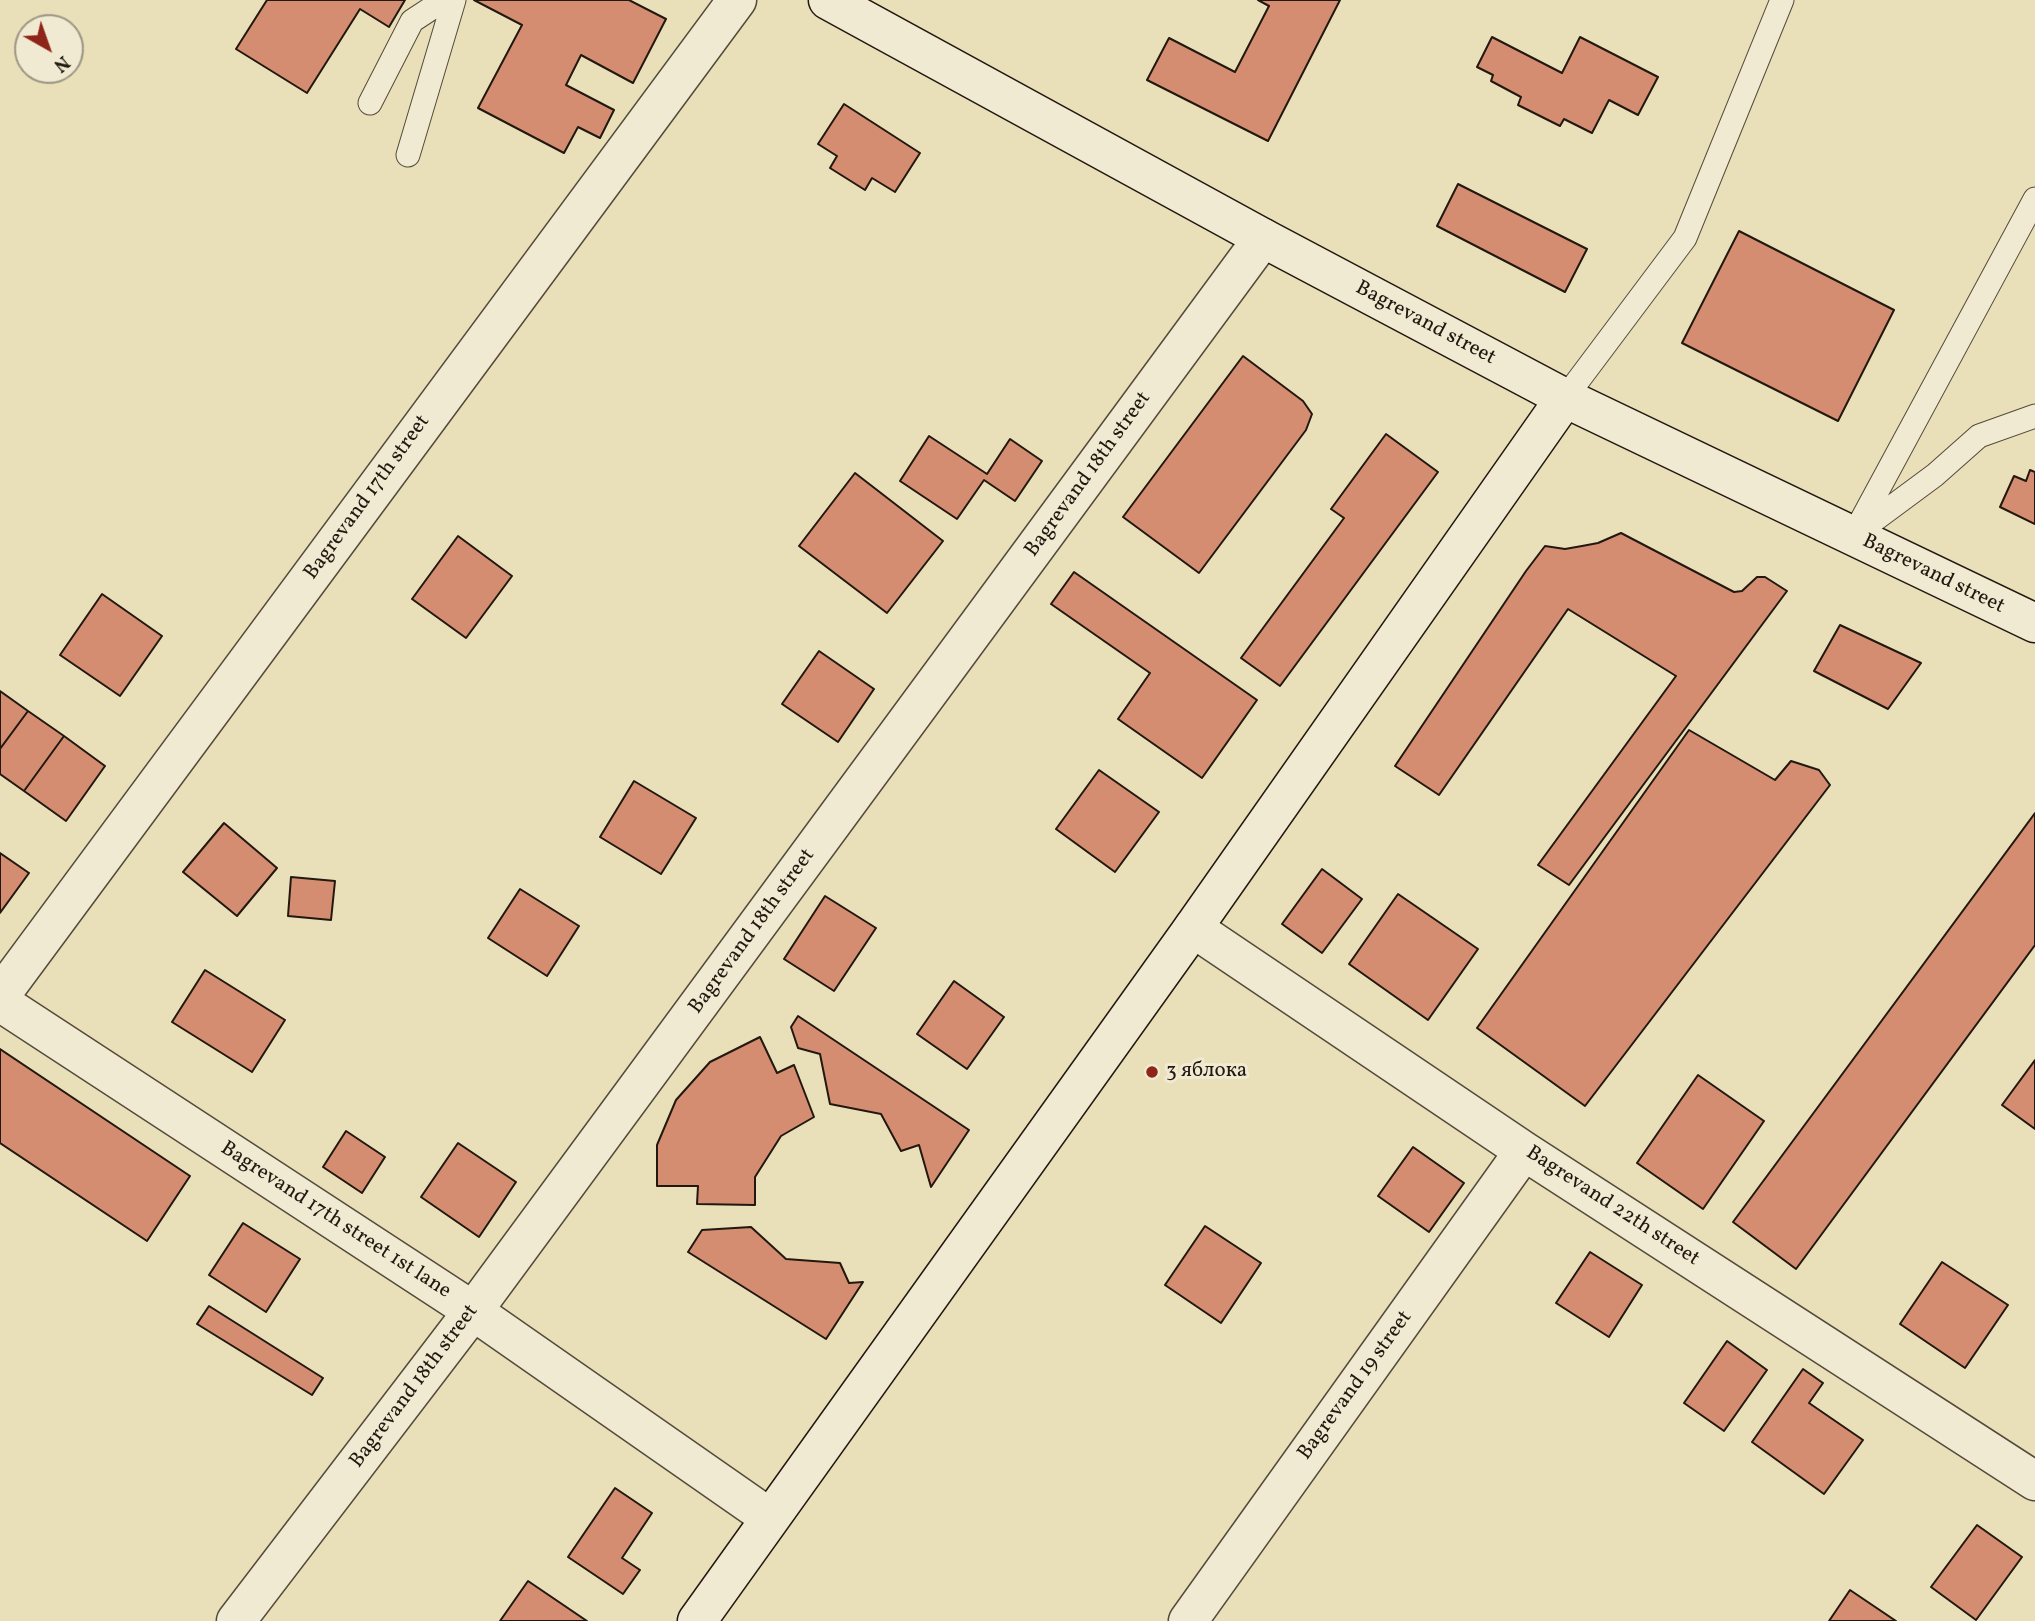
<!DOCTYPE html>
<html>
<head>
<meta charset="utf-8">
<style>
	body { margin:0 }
	#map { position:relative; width:2035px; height:1621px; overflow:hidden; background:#e9dfb9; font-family:Vollkorn,serif }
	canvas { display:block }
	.north { position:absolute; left:14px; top:14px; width:70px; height:70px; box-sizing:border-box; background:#f1ead2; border:2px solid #9e9684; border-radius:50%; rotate:140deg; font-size:19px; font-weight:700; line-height:28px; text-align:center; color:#221810 }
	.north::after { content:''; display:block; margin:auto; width:24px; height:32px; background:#8f2418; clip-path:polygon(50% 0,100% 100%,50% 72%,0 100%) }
</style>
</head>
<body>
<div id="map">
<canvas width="2035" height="1621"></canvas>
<div class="north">N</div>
</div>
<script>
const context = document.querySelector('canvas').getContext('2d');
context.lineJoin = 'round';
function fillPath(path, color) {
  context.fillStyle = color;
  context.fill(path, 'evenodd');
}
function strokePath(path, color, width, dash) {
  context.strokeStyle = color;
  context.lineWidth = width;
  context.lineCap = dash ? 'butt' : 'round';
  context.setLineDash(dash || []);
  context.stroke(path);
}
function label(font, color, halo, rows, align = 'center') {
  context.font = font + ' Vollkorn,serif';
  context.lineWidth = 6;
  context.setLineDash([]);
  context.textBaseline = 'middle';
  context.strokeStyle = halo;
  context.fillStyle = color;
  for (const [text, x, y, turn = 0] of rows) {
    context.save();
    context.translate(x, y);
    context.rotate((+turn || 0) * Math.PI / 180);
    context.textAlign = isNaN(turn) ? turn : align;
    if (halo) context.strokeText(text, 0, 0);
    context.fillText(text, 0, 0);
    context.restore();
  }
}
const building = new Path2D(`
	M267,0h138l-16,27 -29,-18 -53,84 -71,-44z
	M474,0h155l37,19 -33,64 -52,-28 -15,30 48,25 -14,28 -22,-11 -14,26 -86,-45 44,-83z
	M1258,0h82l-72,141 -121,-61 22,-42 66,34 34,-66z
	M1492,37l70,36 18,-36 78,40 -20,38 -29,-15 -17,33 -28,-14 -4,7 -42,-21 3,-8 -30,-16 2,-6 -16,-8z
	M844,104l76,49 -25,39 -23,-14 -7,12 -35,-22 7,-12 -19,-12z
	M1458,184l129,65 -22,43 -128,-66z
	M1739,231l155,79 -56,111 -156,-78z
	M1243,356l60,45 9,13 -6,16 -107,143 -76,-56z
	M1386,434l52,38 -158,214 -39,-28 103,-140 -13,-9z
	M929,436l58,38 23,-35 32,22 -27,40 -31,-21 -27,39 -57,-38z
	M2030,470l5,2v52l-35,-17 14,-31 12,5z
	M855,473l88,68 -56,72 -88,-67z
	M1621,533l113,59 8,-1 15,-14h8l22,14 -218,294 -31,-20 138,-189 -108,-67 -129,186 -44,-29 131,-195 19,-25 20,3 17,-3 16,-3z
	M458,536l54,40 -46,62 -54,-39z
	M1074,572l183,128 -55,78 -84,-59 32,-46 -99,-69z
	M102,594l60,42 -42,60 -60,-41z
	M1840,625l81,38 -33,46 -74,-38z
	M819,651l55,38 -36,53 -56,-38z
	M0,691l28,20 -28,38z
	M28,711l36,25 -40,55 -24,-17v-25z
	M1689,730l86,50 16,-19 28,9 11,15 -245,321 -108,-78z
	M64,736l41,30 -39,55 -42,-30z
	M1099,770l60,42 -44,60 -59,-43z
	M634,781l62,37 -35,56 -61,-37z
	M2035,813v132l-239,324 -63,-47z
	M224,823l53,45 -40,48 -54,-44z
	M0,853l29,20 -29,40z
	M1322,869l40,30 -40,54 -40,-29z
	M291,877l44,4 -4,39 -43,-4z
	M520,889l59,37 -32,50 -59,-38z
	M1398,894l80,55 -50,71 -79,-56z
	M825,896l51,32 -42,63 -50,-32z
	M205,970l80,50 -33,52 -80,-50z
	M954,981l50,36 -37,52 -50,-35z
	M798,1016l171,114 -38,57 -12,-42 -18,6 -20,-37 -51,-10 -10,-50 -22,-6 -7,-21z
	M760,1037l17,36 17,-8 20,52 -33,19 -26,41v28l-58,-1 1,-18h-41v-41l19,-45 34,-38z
	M0,1049l190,127 -43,65 -147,-98z
	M2035,1060v69l-33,-24z
	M1698,1075l66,46 -61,88 -66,-46z
	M346,1131l39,26 -23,36 -39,-26z
	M458,1143l58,39 -37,55 -58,-40z
	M1413,1147l51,36 -35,49 -51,-36z
	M243,1223l57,36 -34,53 -57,-37z
	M1205,1226l56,37 -40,60 -56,-38z
	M751,1227l35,32 54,4 9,20 14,-1 -37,57 -138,-87 14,-22z
	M1590,1252l52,33 -33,52 -53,-34z
	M1942,1262l66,43 -43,63 -65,-44z
	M209,1306l114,72 -11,17 -115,-71z
	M1727,1341l40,29 -43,61 -40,-28z
	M1803,1369l20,14 -14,20 54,37 -39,54 -72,-52z
	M615,1488l37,25 -30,45 18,12 -17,24 -55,-37z
	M1977,1525l45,32 -46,63 -45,-33z
	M528,1581l59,40h-87z
	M1850,1590l46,31h-67z`);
fillPath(building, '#d48d70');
strokePath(building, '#221810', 2);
const lane = new Path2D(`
	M370,103l42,-82 32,-21
	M408,155l46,-155
	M1565,398l120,-160 97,-238
	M1858,532l77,-57 44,-39 56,-20
	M1853,536l182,-337`);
const street = new Path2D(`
	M1193,928l331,223 511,330
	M0,996l737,-996
	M0,1002l473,309 297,207
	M236,1621l237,-310 790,-1073
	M1188,1621l336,-470`);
const secondary = new Path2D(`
	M828,0l435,238 302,160 470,225
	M697,1621l496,-693 372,-530`);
strokePath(lane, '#544a3a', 25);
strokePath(street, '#544a3a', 41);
strokePath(secondary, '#221810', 41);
strokePath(lane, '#f1ead2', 23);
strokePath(street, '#f1ead2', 38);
strokePath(secondary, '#f1ead2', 38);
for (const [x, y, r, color] of [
	[1152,1072,7,"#8f2418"]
]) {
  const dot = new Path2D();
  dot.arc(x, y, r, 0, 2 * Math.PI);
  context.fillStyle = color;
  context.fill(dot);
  strokePath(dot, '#f1ead2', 2.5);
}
label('21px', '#221810', '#f1ead2', [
	["Bagrevand street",1425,324,28],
	["Bagrevand 18th street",1089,475,-54],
	["Bagrevand 17th street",368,498,-54],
	["Bagrevand street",1933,575,26],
	["Bagrevand 18th street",753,932,-54],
	["Bagrevand 22th street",1612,1207,33],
	["Bagrevand 17th street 1st lane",335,1221,33],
	["Bagrevand 19 street",1356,1386,-54],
	["Bagrevand 18th street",415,1387,-53]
]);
label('21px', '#221810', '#f1ead2', [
	["3 яблока",1166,1072]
], 'left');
</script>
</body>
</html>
